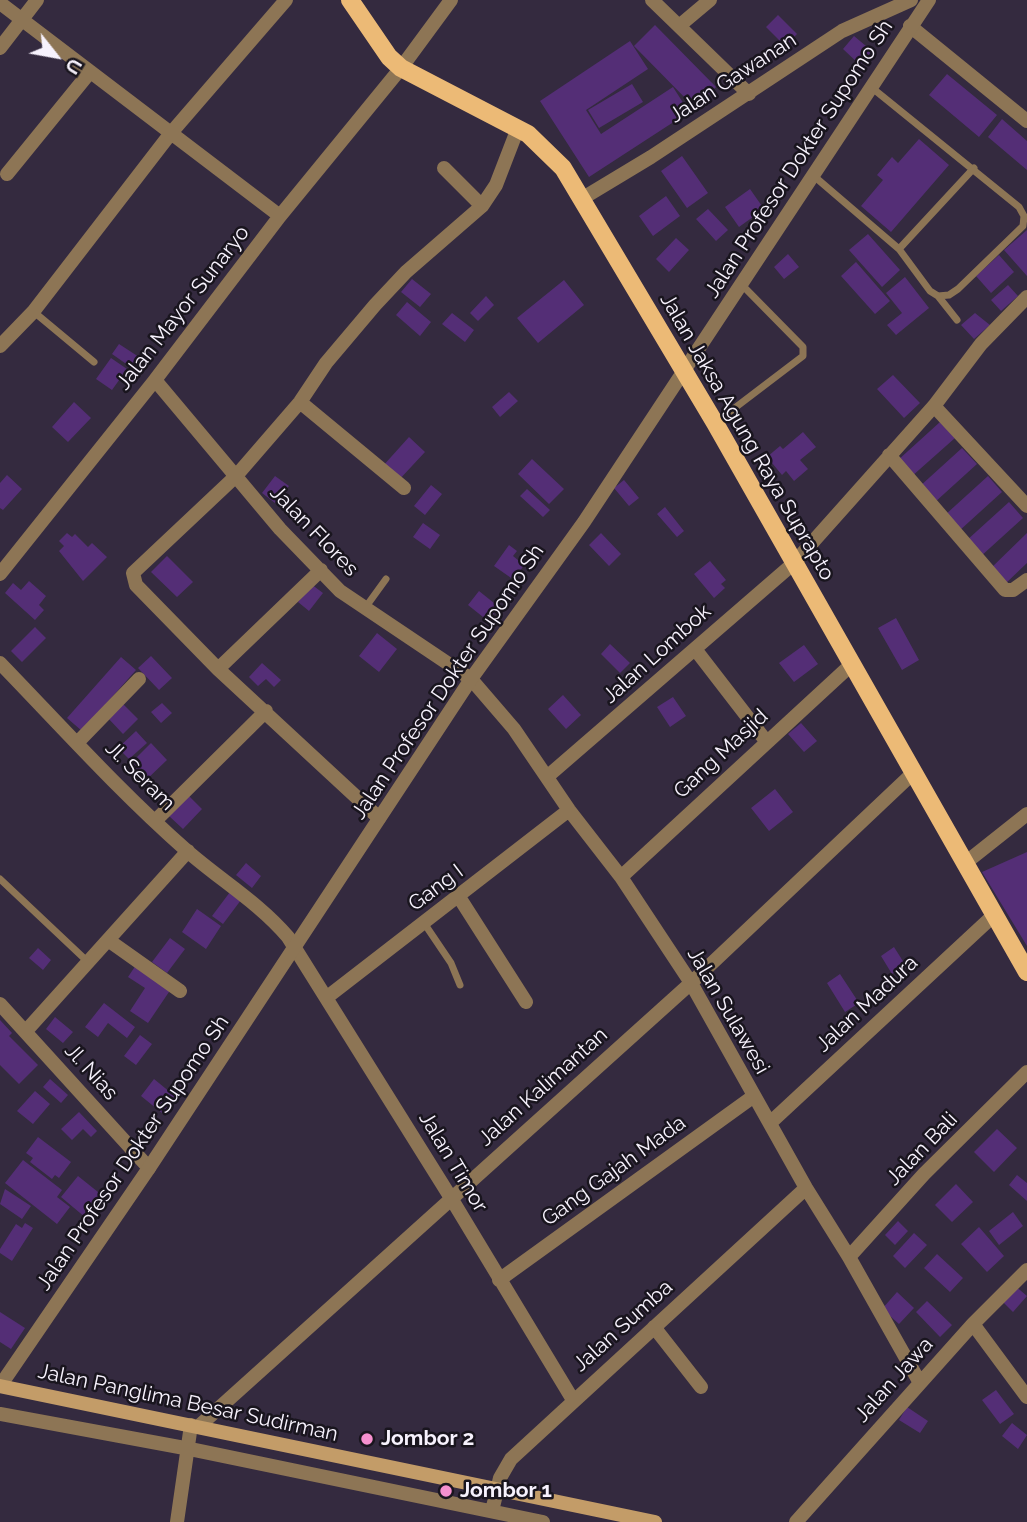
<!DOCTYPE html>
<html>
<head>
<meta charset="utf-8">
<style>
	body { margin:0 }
	#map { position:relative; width:1027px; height:1522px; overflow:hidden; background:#342a3f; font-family:Raleway,sans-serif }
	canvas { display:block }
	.north { position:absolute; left:21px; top:21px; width:70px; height:70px; -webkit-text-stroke:5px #19151e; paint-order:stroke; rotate:121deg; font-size:19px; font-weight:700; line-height:28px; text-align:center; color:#f7f2fd }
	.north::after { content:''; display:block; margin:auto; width:24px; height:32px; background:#f7f2fd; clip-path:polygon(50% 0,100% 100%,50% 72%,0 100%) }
</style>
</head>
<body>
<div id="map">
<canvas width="1027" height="1522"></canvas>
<div class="north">U</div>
</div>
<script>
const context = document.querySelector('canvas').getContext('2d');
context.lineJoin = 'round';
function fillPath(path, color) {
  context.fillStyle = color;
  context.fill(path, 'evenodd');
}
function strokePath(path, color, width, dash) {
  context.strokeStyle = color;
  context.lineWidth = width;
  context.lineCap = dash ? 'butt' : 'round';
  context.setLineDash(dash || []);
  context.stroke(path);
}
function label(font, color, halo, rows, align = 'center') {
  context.font = font + ' Raleway,sans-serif';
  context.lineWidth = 5;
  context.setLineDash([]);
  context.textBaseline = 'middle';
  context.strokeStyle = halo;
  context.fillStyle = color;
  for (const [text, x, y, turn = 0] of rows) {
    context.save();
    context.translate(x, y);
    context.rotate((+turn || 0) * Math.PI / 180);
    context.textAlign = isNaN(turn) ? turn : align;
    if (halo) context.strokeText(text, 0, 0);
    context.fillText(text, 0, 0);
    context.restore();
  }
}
fillPath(new Path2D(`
	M778,15l19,19 -12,12 -19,-19z
	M655,25l61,62 -21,21 -61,-62z
	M854,36l18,15 -12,14 -17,-16z
	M630,41l18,28 -62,41 15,24 72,-47 16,25 -100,65 -49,-76z
	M947,74l50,41 -18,22 -50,-42z
	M632,84l11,18 -44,26 -11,-18z
	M1002,119l25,22v29l-39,-33z
	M919,139l30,26 -58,67 -30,-26 22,-26 -6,-5 15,-18 6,6z
	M682,156l26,37 -21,15 -26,-37z
	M750,189l14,20 -25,18 -14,-20z
	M666,196l14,20 -27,20 -14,-20z
	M708,209l20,21 -12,11 -20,-22z
	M1027,230v46l-23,-26z
	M868,234l32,36 -18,17 -33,-37z
	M676,238l13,12 -20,22 -13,-13z
	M788,254l11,13 -15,12 -10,-12z
	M999,255l15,17 -23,21 -15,-17z
	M856,262l34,39 -15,13 -34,-38z
	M905,277l24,31 -33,27 -9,-10 15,-12 -16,-20z
	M412,279l19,15 -11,13 -19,-15z
	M564,280l20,25 -46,38 -21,-25z
	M1008,285l10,11 -17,15 -10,-11z
	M486,296l8,9 -16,16 -8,-8z
	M407,302l24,20 -11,14 -24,-21z
	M452,313l22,17 -9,12 -23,-18z
	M975,313l15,12 -16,14 -13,-14z
	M119,344l20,13 -7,11 -20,-14z
	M111,358l16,11 -15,21 -16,-11z
	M893,375l27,28 -16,15 -27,-29z
	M509,392l9,9 -18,16 -8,-10z
	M74,402l17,16 -23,24 -16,-15z
	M940,422l15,16 -44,39 -14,-16z
	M803,432l13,15 -16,13 8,9 -14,12 -8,-10 -4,4 -15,-18 13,-11 3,3z
	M409,437l16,15 -27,29 -16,-14z
	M962,448l15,16 -43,39 -15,-16z
	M532,459l32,30 -15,15 -31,-30z
	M7,475l15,14 -19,21 -3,-2v-25z
	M275,476l14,10 -14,17 -13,-10z
	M988,476l14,16 -43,39 -14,-16z
	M624,480l15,18 -10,8 -15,-18z
	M431,485l11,9 -17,21 -11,-9z
	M527,489l23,21 -7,7 -23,-21z
	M1009,502l14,16 -43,39 -14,-16z
	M665,507l19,24 -7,6 -20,-23z
	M423,523l17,12 -10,14 -17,-12z
	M67,533l5,4 3,-3 13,13 4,-4 15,14 -24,24 -24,-30 5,-5 -5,-5z
	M601,533l20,21 -12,12 -20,-21z
	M1027,533v30l-23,22 -15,-15z
	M509,545l8,6 -4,5 11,9 -10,15 -20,-14z
	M167,556l26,26 -16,15 -26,-25z
	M710,561l16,19 -5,4 4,4 -11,10 -20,-24z
	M29,581l17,15 -7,9 5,5 -9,10 -30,-27 8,-10 8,7z
	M311,584l12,9 -14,18 -11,-9z
	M479,591l20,16 -11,14 -20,-16z
	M896,618l23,42 -17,10 -24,-42z
	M35,627l11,11 -24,24 -11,-11z
	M377,633l20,16 -18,23 -20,-16z
	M610,644l20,19 -10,10 -19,-19z
	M804,645l14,19 -24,18 -15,-19z
	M151,656l21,22 -13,12 -21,-22z
	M121,657l15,13 -54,61 -15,-13z
	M262,663l19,17 -7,7 -8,-8 -8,7 -9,-9z
	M563,695l18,20 -15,14 -18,-20z
	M673,697l13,19 -16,11 -13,-20z
	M122,703l16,16 -15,15 -16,-17z
	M162,703l10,10 -11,10 -10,-11z
	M801,723l16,18 -13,11 -16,-18z
	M136,731l11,12 -18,16 -11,-11z
	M151,743l16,17 -22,21 -16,-16z
	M775,789l18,23 -24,19 -18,-23z
	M189,796l13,13 -19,20 -14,-13z
	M1027,852v94l-45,-74z
	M246,863l15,13 -9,12 -16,-13z
	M230,892l11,8 -18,24 -11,-8z
	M197,909l24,17 -15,23 -24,-17z
	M170,938l15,11 -18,24 -15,-11z
	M894,947l12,19 -14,8 -11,-18z
	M38,948l13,12 -8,10 -14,-12z
	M136,965l35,24 -23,34 -18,-12 15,-23 -17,-11z
	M840,974l19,29 -14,9 -18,-29z
	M104,1003l31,24 -8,11 -19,-15 -10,14 -13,-10z
	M55,1017l18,15 -10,11 -17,-14z
	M0,1020l12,13 -3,3 29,29 -19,19 -19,-19z
	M140,1035l12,9 -16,21 -12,-9z
	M50,1079l18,16 -7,8 -18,-16z
	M154,1079l22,18 -14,16 -21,-17z
	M35,1091l15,13 -17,20 -16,-13z
	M79,1112l18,19 -6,6 -8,-8 -11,11 -11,-11z
	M997,1129l20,19 -23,24 -20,-20z
	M38,1137l33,25 -12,16 -4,-3 -3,4 -22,-17 3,-4 -7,-5z
	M23,1160l39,30 -5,7 13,10 -13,17 -52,-41z
	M1017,1175l10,8v18l-18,-16z
	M78,1176l25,20 -17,22 -25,-21z
	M956,1184l17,18 -21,20 -17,-17z
	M5,1189l26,17 -9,13 -22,-15z
	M1013,1212l10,14 -24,19 -10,-14z
	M898,1221l10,10 -13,14 -10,-10z
	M25,1223l8,5 -21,33 -12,-8v-4l16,-25 6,4z
	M979,1227l25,29 -17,16 -26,-28z
	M914,1233l13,12 -22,23 -12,-12z
	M937,1254l26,24 -13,14 -26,-24z
	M1014,1285l13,11 -14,16 -12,-12z
	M897,1292l17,16 -15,16 -17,-15z
	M927,1301l25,24 -12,12 -24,-25z
	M0,1312l25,16 -14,21 -11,-7z
	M996,1390l18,24 -14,10 -18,-24z
	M907,1407l21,14 -8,12 -21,-13z
	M1012,1423l15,12 -9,14 -16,-13z`), '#542e76');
strokePath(new Path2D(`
	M815,177l84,72 31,42 8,5 11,-1 9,-6 65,-63 1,-10 -5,-9 -148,-120
	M899,249l75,-81
	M938,296l19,24
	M34,312l60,50
	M715,423l88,-67v-9l-61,-62
	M365,608l21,-29
	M0,879l88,83
	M424,923l27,40 9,22`), '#8d7555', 7);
strokePath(new Path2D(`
	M652,0l97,94
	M0,3l280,213
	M679,26l31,-26
	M910,26l117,95
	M0,48l37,-48
	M444,168l38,38
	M7,174l83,-102
	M583,198l68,-41 191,-126 69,-31
	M0,346l33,-34 138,-179 115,-133
	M155,380l125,149 60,62 131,88 43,50 55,81 52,67 70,106 115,205 43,69 71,126
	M300,402l104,86
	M934,406l93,100
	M889,455l116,135h8l14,-10
	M0,574l155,-194 125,-164 121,-148 50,-68
	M695,649l71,92
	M0,663c61,63 120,129 186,187 34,30 72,52 102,87l163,261 122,202
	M218,669l103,-99
	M77,743l62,-64
	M548,776l246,-213 140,-157 47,-62 46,-47
	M379,818l-161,-149 -82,-84 -3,-12 103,-97 64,-74 26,-39 49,-58 31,-33 76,-66 14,-21 22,-57
	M155,821l111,-110
	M964,864l63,-50
	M621,877l231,-213
	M459,897l67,105
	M108,940l72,51
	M326,998l243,-188
	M0,1004l149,164
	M26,1031l162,-180
	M770,1123l223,-207
	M849,1257l75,-83 103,-102
	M499,1280l255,-184
	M973,1324l54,73
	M654,1327l47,60
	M0,1414l190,35 353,73
	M198,1427l493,-444 221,-209
	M492,1511l8,-33 11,-19 295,-271
	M177,1522l14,-97
	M796,1522l177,-198 54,-54`), '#8d7555', 14);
strokePath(new Path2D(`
	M0,1386l149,-218 322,-489 113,-157 345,-522`), '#8d7555', 14);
strokePath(new Path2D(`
	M0,1386l655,136`), '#c39c68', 14);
strokePath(new Path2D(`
	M350,0l39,57 12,11 127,66 35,34 152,255 312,549`), '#ecba76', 18);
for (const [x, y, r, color] of [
	[367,1439,7,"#f690cf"],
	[446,1491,7,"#f690cf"]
]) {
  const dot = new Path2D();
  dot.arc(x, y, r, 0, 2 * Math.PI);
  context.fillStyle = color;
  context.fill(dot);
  strokePath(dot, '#19151e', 2.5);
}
label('21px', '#f7f2fd', '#19151e', [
	["Jalan Gawanan",733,78,-33],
	["Jalan Profesor Dokter Supomo Sh",799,159,-57],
	["Jalan Mayor Sunaryo",183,308,-52],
	["Jalan Jaksa Agung Raya Suprapto",747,437,60],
	["Jalan Flores",314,531,46],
	["Jalan Lombok",657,654,-42],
	["Jalan Profesor Dokter Supomo Sh",448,682,-56],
	["Gang Masjid",721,754,-43],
	["Jl. Seram",140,776,45],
	["Gang I",436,888,-37],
	["Jalan Madura",867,1004,-43],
	["Jalan Sulawesi",728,1011,60],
	["Jl. Nias",91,1072,48],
	["Jalan Kalimantan",543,1087,-42],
	["Jalan Bali",922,1149,-46],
	["Jalan Profesor Dokter Supomo Sh",133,1153,-56],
	["Jalan Timor",453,1162,59],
	["Gang Gajah Mada",614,1171,-36],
	["Jalan Sumba",623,1326,-42],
	["Jalan Jawa",894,1380,-48],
	["Jalan Panglima Besar Sudirman",188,1403,12]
]);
label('bold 21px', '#f7f2fd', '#19151e', [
	["Jombor 2",381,1439],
	["Jombor 1",460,1491]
], 'left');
</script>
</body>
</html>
